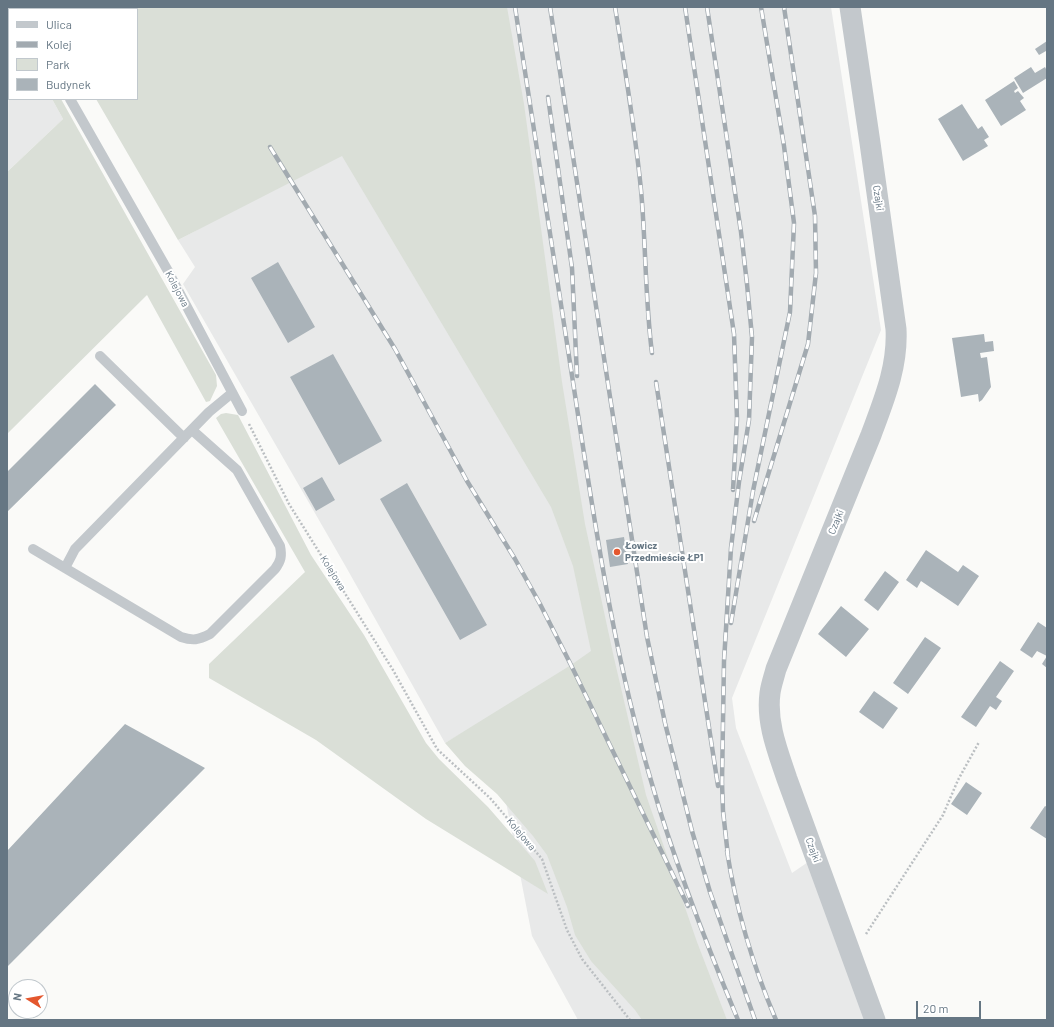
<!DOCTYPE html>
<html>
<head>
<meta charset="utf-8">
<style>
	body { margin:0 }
	#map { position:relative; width:1054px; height:1027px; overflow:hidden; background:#fafaf8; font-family:Barlow,sans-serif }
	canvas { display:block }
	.frame { position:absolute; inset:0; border:8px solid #657683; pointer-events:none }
	.legend { position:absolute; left:8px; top:8px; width:130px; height:92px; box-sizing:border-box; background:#fff; border:1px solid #c1c8cd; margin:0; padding:5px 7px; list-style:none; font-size:12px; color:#657683 }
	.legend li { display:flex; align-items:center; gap:8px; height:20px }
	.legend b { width:20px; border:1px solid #c1c8cd }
	.north { position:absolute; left:8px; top:979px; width:40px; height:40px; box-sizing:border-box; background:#fff; border:1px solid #c1c8cd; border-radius:50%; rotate:281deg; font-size:11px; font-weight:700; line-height:16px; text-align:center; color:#657683 }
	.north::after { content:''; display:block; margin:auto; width:14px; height:18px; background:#e4572e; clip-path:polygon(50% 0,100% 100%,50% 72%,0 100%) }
	.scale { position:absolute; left:916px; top:1001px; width:65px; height:18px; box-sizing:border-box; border:2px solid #657683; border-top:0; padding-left:5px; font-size:12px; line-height:14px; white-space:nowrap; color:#657683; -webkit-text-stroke:3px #fff; paint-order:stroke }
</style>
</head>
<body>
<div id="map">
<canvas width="1054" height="1027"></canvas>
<div class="frame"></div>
<ul class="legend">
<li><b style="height:5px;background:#c3c8cc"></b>Ulica</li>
<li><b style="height:5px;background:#a2aab0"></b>Kolej</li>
<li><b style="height:11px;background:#dadfd7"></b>Park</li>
<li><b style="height:11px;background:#aab3b9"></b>Budynek</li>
</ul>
<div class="north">N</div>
<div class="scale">20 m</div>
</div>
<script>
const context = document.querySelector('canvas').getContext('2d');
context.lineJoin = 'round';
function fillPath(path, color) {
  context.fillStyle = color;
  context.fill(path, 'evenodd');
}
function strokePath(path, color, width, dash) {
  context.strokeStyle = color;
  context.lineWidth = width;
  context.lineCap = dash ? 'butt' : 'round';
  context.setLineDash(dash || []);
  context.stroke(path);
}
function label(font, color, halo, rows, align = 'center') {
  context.font = font + ' Barlow,sans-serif';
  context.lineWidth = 4;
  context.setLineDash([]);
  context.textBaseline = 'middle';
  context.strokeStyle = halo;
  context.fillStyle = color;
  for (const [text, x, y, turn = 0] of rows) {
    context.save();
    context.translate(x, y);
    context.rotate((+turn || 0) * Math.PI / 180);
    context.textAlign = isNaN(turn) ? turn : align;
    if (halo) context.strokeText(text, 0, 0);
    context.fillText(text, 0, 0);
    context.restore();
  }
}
fillPath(new Path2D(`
	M89,7h742l50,323 -149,368 4,30 56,145 19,-13 61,160h-294l-46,-84 -26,-134 -42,-70 -19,11 -99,-176 -163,-283 12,-17 -17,-27 19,-10 -60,-221h-47z
	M7,51l2,3v45h43l11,20 -56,53z`), '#e8e9e9');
fillPath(new Path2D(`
	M42,7h465l17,97 38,278 23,142 29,134 32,137 51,147 30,78h-85l-7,-10 -44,-49 -16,-26 -8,-28 -20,-52 -14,-19 -36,-42 -32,-28 -20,-23 126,-78 20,-14 -18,-85 -22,-59 -209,-351 -164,84 -82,-141h41v-90h-94z
	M52,99h9l155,276 1,11 -7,15 -4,1 -59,-107 -140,139v-262l56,-53z
	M226,413l12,2 73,140 53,80 62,108 13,16 49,48 47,54 13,33 -122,-75 -110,-79 -107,-62v-14l96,-92 -89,-154 5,-4z`), '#dadfd7');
fillPath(new Path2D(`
	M1047,41v11l-1,-1 -7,4 -4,-6z
	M1031,67l4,6 10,-6 2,4v7l-24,15 -9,-15z
	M1014,81l4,7 -4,3 1,2 3,-2 6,7 -4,3 6,9 -25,16 -16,-26z
	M962,104l16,25 4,-3 7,11 -5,3 4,6 -25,15 -25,-42z
	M278,262l37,65 -27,16 -37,-65z
	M984,334l1,8 8,-1 1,10 -14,2 1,5 6,-1 4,30 -9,13 -3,2 -1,-8 -17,3 -9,-59z
	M333,354l49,87 -43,24 -49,-88z
	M95,384l21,21 -109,107v-40z
	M322,477l13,23 -19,11 -13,-23z
	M407,483l80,142 -27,15 -80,-141z
	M624,537l4,27 -18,3 -4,-27z
	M926,550l32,22 5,-7 16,11 -21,30 -37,-25 -4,7 -11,-8z
	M885,571l14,11 -21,29 -14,-11z
	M841,606l28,23 -23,28 -28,-23z
	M1038,622l9,6v40l-5,-4 5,-8 -10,-5 -5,7 -12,-8z
	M925,637l16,11 -33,46 -15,-11z
	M1000,661l14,10 -18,26 6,4 -6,9 -6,-4 -14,21 -15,-10z
	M874,691l24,17 -15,21 -24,-17z
	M125,724l80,44 -198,199v-116z
	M966,782l16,11 -15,22 -16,-11z
	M1045,806l2,1v32l-17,-11z`), '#aab3b9');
strokePath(new Path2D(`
	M249,424l40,80 104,166 44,79 53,49 52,61 25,71 15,29 48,61
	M866,934l77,-119 15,-35 21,-38`), '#bbbfc2', 2.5, [2, 2]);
strokePath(new Path2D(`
	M18,7l1,2
	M70,99l98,172 74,140
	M100,356l84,82
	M33,549l148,88c12,4 17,3 29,-3l65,-65c6,-8 7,-13 5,-23l-43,-76 -45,-40
	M65,568l10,-19 134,-137 23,-19`), '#c3c8cc', 10);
strokePath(new Path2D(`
	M850,7l20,136 26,186c2,38 -12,71 -25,106l-95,234c-2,8 -5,16 -6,24 -4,30 8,59 17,86l88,241`), '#c3c8cc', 21);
const rail = new Path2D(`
	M515,7c20,129 40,258 60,388 20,130 39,262 77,389 23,80 54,159 86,236
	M550,7l97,630 18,86 27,108 18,61 45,128
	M615,7c10,61 20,122 26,183 5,55 4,109 11,163
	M685,7l49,327 3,85 -4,71
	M707,7l34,225 6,52 5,53 -3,83 -10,62 -8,66 -7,113 -2,121 1,29 5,45
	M548,97l24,171 5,108
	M270,147l125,202 72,132 48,78 25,45 31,61 117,241
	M656,382l62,404
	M754,521l54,-177 8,-71 -1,-57 -31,-209
	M731,623l22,-132 37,-179 4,-89 -10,-77 -23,-139
	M727,851c9,58 26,115 49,169`);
strokePath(rail, '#a2aab0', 4.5);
strokePath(rail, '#fff', 3, [9]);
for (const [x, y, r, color] of [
	[617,552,4,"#e4572e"]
]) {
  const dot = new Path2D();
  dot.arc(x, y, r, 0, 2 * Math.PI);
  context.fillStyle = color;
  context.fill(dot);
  strokePath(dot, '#fff', 1.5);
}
label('10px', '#657683', '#fff', [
	["Czajki",878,198,82],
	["Kolejowa",177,289,62],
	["Czajki",836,522,-68],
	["Kolejowa",333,573,58],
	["Kolejowa",521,834,50],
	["Czajki",813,850,70]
]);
label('bold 10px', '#657683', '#fff', [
	["Łowicz",625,546],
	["Przedmieście ŁP1",625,558]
], 'left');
</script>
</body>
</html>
